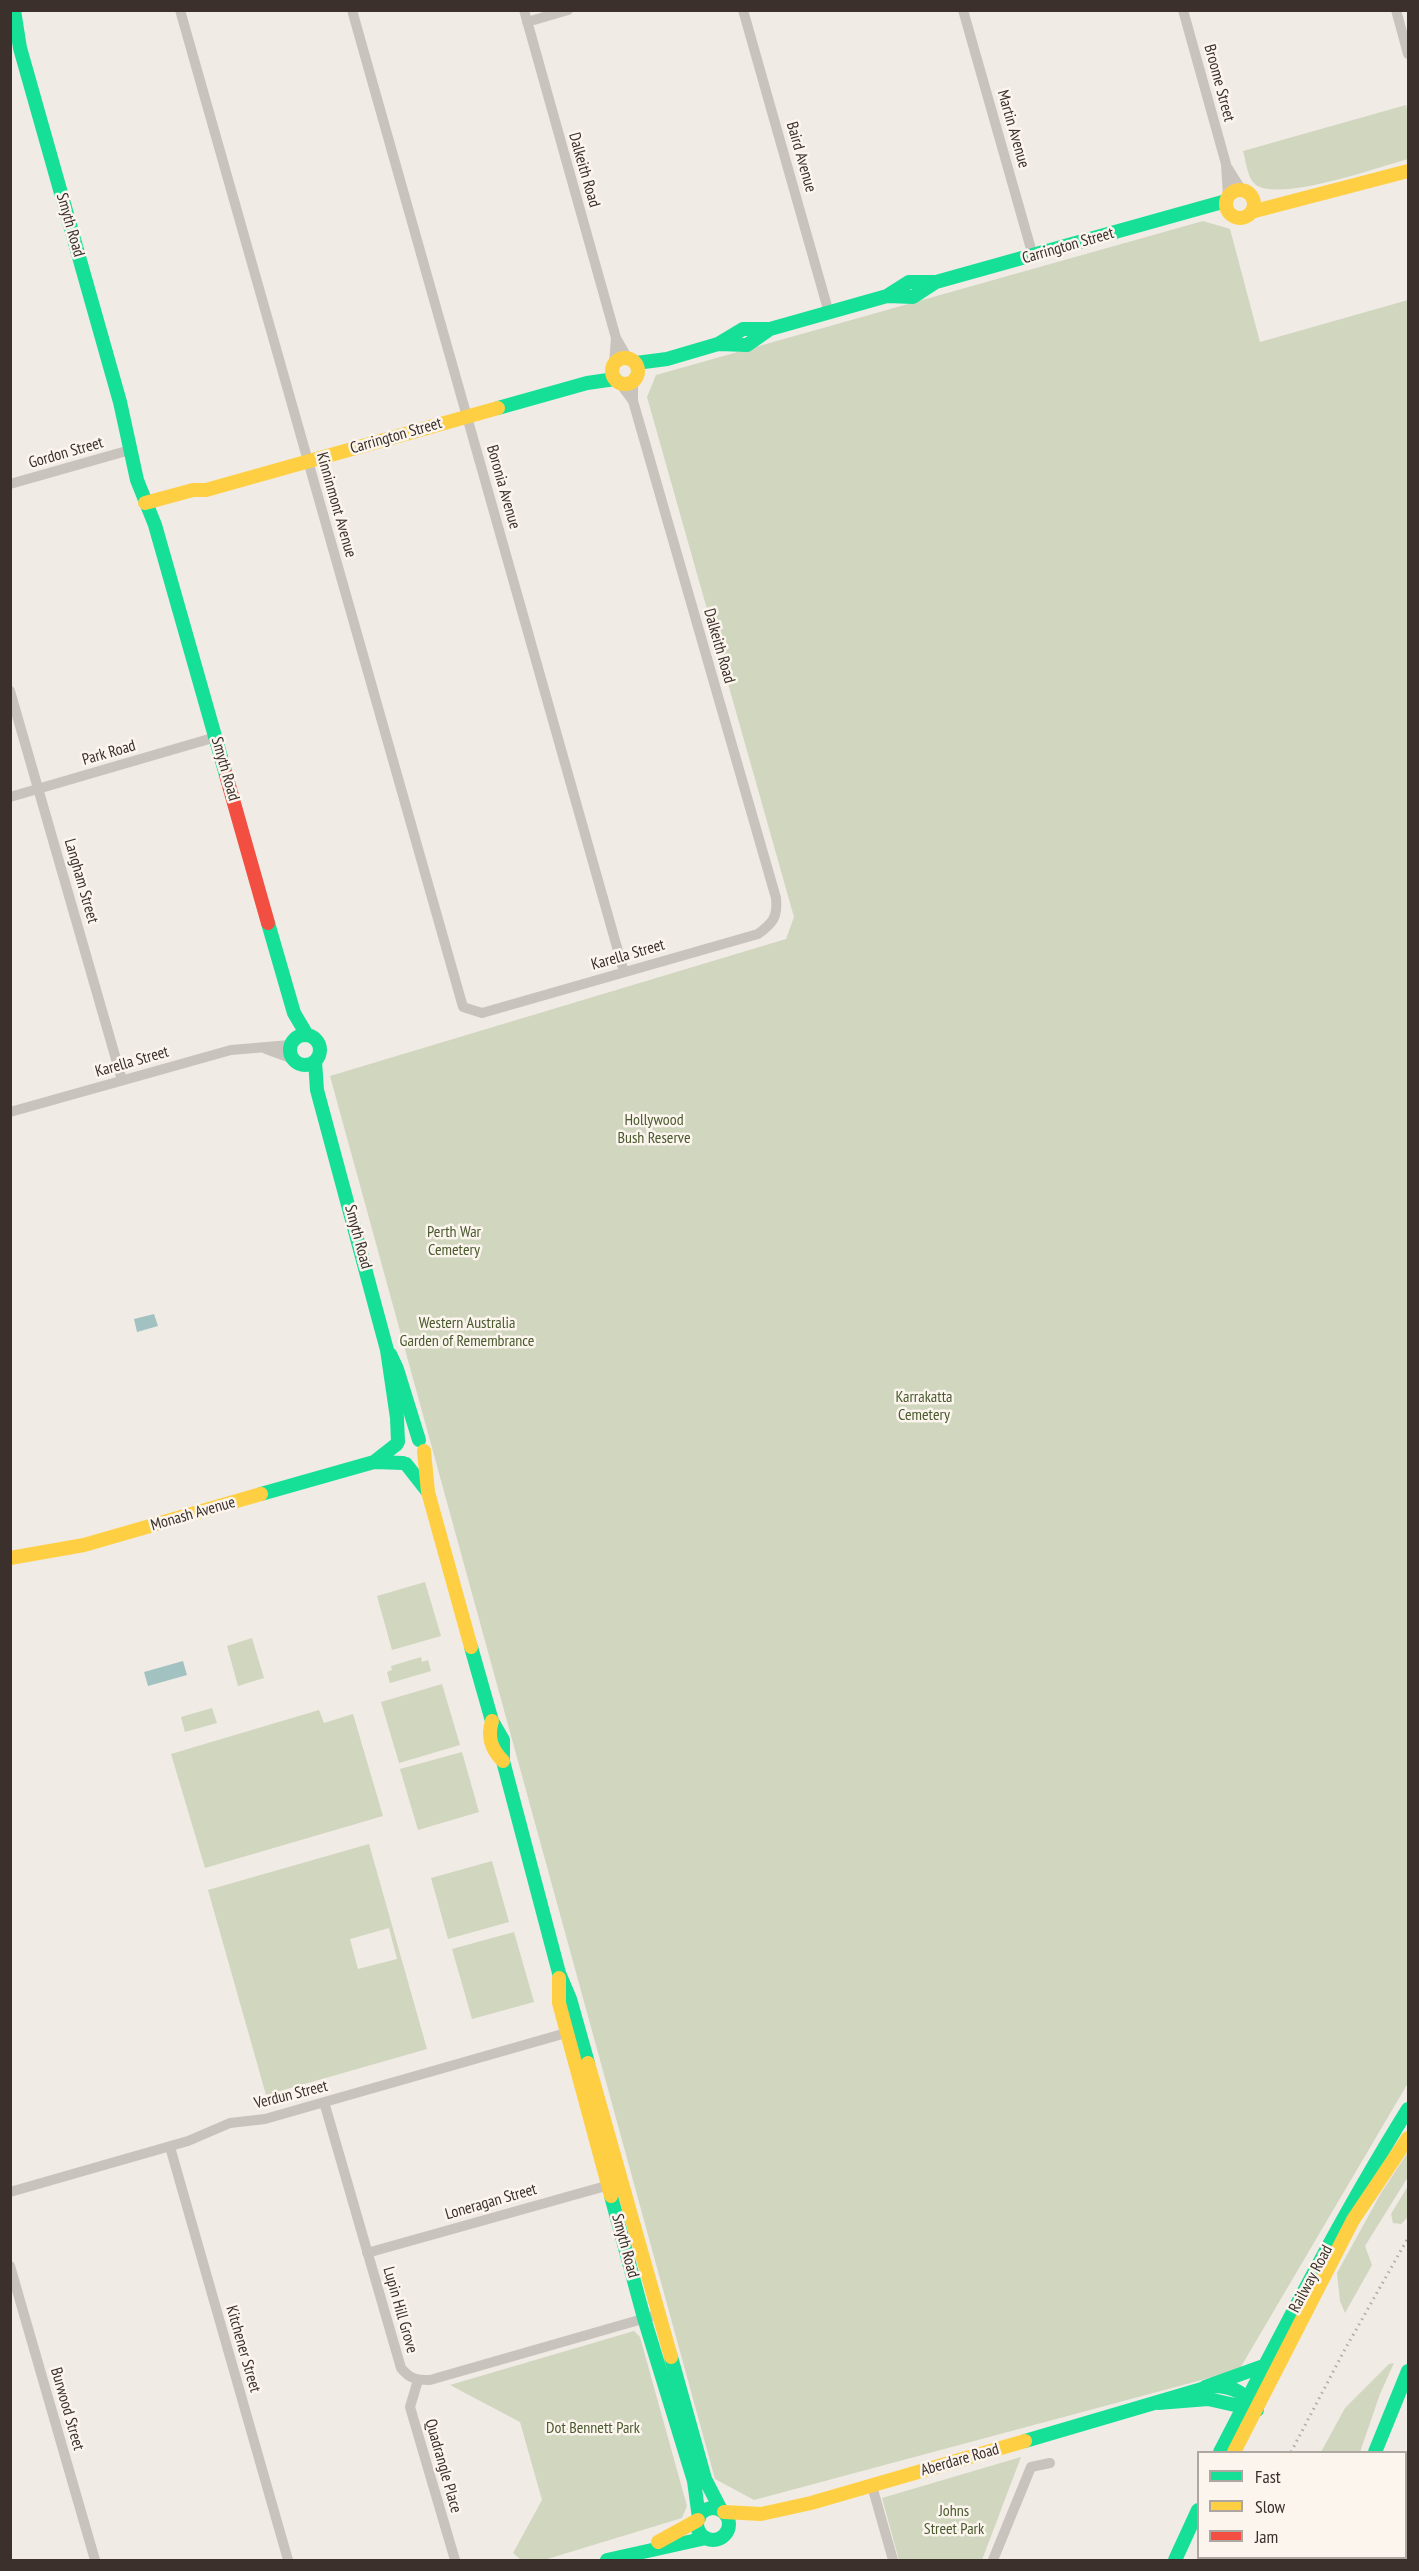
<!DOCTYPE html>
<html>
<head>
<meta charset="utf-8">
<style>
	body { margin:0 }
	#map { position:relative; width:1419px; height:2571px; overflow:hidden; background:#f0ebe5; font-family:"PT Sans Narrow",sans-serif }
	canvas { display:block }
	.frame { position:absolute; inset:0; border:12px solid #3b302b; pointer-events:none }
	.legend { position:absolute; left:1197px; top:2451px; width:210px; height:108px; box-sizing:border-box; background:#fbf5ee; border:2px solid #aea6a0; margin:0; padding:8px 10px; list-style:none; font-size:18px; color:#3b302b }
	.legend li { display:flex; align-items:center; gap:12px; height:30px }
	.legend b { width:30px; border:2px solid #aea6a0 }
</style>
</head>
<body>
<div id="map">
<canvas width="1419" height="2571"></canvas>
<div class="frame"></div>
<ul class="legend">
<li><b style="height:8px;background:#16e098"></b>Fast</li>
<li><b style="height:8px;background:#ffcf43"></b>Slow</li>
<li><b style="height:8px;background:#f24e42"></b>Jam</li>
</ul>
</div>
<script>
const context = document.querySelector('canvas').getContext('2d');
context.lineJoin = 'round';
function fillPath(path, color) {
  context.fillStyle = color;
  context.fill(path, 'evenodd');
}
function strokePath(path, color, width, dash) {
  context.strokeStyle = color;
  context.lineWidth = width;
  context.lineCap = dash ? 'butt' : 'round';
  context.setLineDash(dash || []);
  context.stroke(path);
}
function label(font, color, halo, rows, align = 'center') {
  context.font = font + ' "PT Sans Narrow",sans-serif';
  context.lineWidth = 5;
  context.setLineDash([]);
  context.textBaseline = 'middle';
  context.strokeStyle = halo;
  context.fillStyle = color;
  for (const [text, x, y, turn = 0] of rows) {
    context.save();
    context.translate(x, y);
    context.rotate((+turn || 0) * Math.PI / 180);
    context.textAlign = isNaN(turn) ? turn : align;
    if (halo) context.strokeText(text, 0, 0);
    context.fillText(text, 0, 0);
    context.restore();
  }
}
fillPath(new Path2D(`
	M1406,105l2,9v45c-30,8 -126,43 -152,26 -9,-7 -10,-24 -13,-34z
	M1203,221l27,8 30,113 148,-42v1783l-169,287 -485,130 -39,-21 -385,-1403 456,-137 8,-22 -147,-520 9,-22z
	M425,1582l16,54 -49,14 -15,-54z
	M252,1638l12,40 -26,8 -11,-40z
	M421,1657l1,5 6,-2 3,11 -41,12 -3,-11 5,-2 -1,-4z
	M442,1684l18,61 -61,18 -18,-61z
	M212,1708l5,15 -32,9 -4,-15z
	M319,1710l5,13 29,-9 30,102 -178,52 -34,-114z
	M462,1752l17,60 -61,18 -18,-61z
	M369,1844l58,205 -161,46 -58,-205zM389,1928l8,31 -39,10 -8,-30z
	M492,1861l17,61 -61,17 -17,-61z
	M514,1932l20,70 -62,17 -20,-70z
	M1408,2152v25l-43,69 7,19 -27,48 -5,-12 -3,-28 44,-80z
	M1408,2186v31l-7,7 -8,-1 -2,-9z
	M634,2331l6,6 47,169 -5,12 -138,42h-23l-8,-7 29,-53 -22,-78 -70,-37z
	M1394,2363l-14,31 -20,58h-39l24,-44 44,-44z
	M1021,2457l-39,103h-83l-17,-62z`), '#d1d6bf');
fillPath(new Path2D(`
	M154,1314l4,12 -21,6 -3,-13z
	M183,1661l4,14 -39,11 -4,-14z`), '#a1c2c1');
strokePath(new Path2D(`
	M180,10l283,997 19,6 276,-79c15,-11 20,-17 18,-36l-143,-497v-20
	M352,10l272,962
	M524,10l92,328 12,21
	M743,10l86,303
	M963,10l70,246
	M1183,10l43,154 2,32
	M1396,10l12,44
	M527,22l41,-12
	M1227,167l15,24
	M614,364l2,-26
	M619,382l14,19
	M10,484l120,-34
	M10,691l112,389
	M10,797l206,-60
	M266,1049l25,9
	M10,1112l221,-62 59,-5
	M324,2102l77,266c9,11 15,12 29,12l230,-66
	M170,2147l118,413
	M10,2192l178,-51 42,-18 35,-4 308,-88
	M367,2253l246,-69
	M10,2266l85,294
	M418,2380l-8,27 45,153
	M872,2486l21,74
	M993,2560l38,-93 19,-4`), '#c9c3be', 10);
strokePath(new Path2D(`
	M14,10l6,38 100,354 17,78 18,45 71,250
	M887,296l22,-14h27
	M718,344l29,1 23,-16
	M636,363l31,-4 51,-15 25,-15h27l117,-33 26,1 23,-15 290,-81
	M498,408l89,-25 28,-4
	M268,923l26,90 13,22
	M290 1050a15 15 0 1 1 30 0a15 15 0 1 1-30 0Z
	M315,1061l2,29 70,260 10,68 1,24
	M390,1354l7,15 22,71
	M374,1462l23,-18
	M406,1464l22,28
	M261,1494l113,-32 29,1
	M471,1647l21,74 11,19v21l56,212 11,26 18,64
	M611,2196l33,122 50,163 5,37
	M671,2357l34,122 16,31
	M1205,2387l61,-22
	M1025,2441l187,-55c22,0 33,7 45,24l-49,-11 -50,4
	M1220,2452c60,-116 119,-232 188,-343
	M1375,2452l33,-81
	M697 2524a16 16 0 1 1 32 0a16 16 0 1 1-32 0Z
	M607,2560l99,-22
	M1175,2560l23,-50
	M1328,2560l1,-2
	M1341,2560l1,-2`), '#16e098', 14);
strokePath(new Path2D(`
	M1226 204a14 14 0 1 1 28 0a14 14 0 1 1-28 0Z
	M1251,212l157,-41
	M612 371a13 13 0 1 1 26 0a13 13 0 1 1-26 0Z
	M145,503l48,-13h13l292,-82
	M424,1451l4,41 43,155
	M10,1558l74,-13 177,-51
	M492,1721c-5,16 -1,28 11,40
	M559,1978v25l52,193
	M588,2063l83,294
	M1234,2452l119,-232 55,-82
	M724,2512l37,2 50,-11 214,-62
	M658,2542l40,-22`), '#ffcf43', 14);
strokePath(new Path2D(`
	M226,775l42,148`), '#f24e42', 14);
strokePath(new Path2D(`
	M1291,2452l53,-101 64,-113
	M1241,2560l1,-2`), '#b1aca8', 3, [1.5, 4.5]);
label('16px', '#3b302b', '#fbf5ee', [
	["Broome Street",1219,83,75],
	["Martin Avenue",1013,129,74],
	["Baird Avenue",801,157,74],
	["Dalkeith Road",584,170,74],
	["Smyth Road",70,225,74],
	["Carrington Street",1068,246,-16],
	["Carrington Street",396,436,-16],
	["Gordon Street",66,453,-16],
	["Boronia Avenue",503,487,74],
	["Kinninmont Avenue",336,505,74],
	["Dalkeith Road",719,646,74],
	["Park Road",109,753,-16],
	["Smyth Road",225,769,74],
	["Langham Street",81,881,74],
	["Karella Street",628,955,-16],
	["Karella Street",132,1062,-16],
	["Smyth Road",358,1237,75],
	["Monash Avenue",193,1514,-16],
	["Verdun Street",291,2095,-14],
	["Loneragan Street",491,2202,-16],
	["Smyth Road",625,2246,75],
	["Railway Road",1311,2279,-62],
	["Lupin Hill Grove",400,2310,74],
	["Kitchener Street",243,2349,74],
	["Burwood Street",67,2409,74],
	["Aberdare Road",960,2460,-16],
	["Quadrangle Place",443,2466,74]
]);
label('16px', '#4a5a2e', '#fbf5ee', [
	["Hollywood",654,1120],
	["Bush Reserve",654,1138],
	["Perth War",454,1232],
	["Cemetery",454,1250],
	["Western Australia",467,1323],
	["Garden of Remembrance",467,1341],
	["Karrakatta",924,1397],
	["Cemetery",924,1415],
	["Dot Bennett Park",593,2428],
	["Johns",954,2511],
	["Street Park",954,2529]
]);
</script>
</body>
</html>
